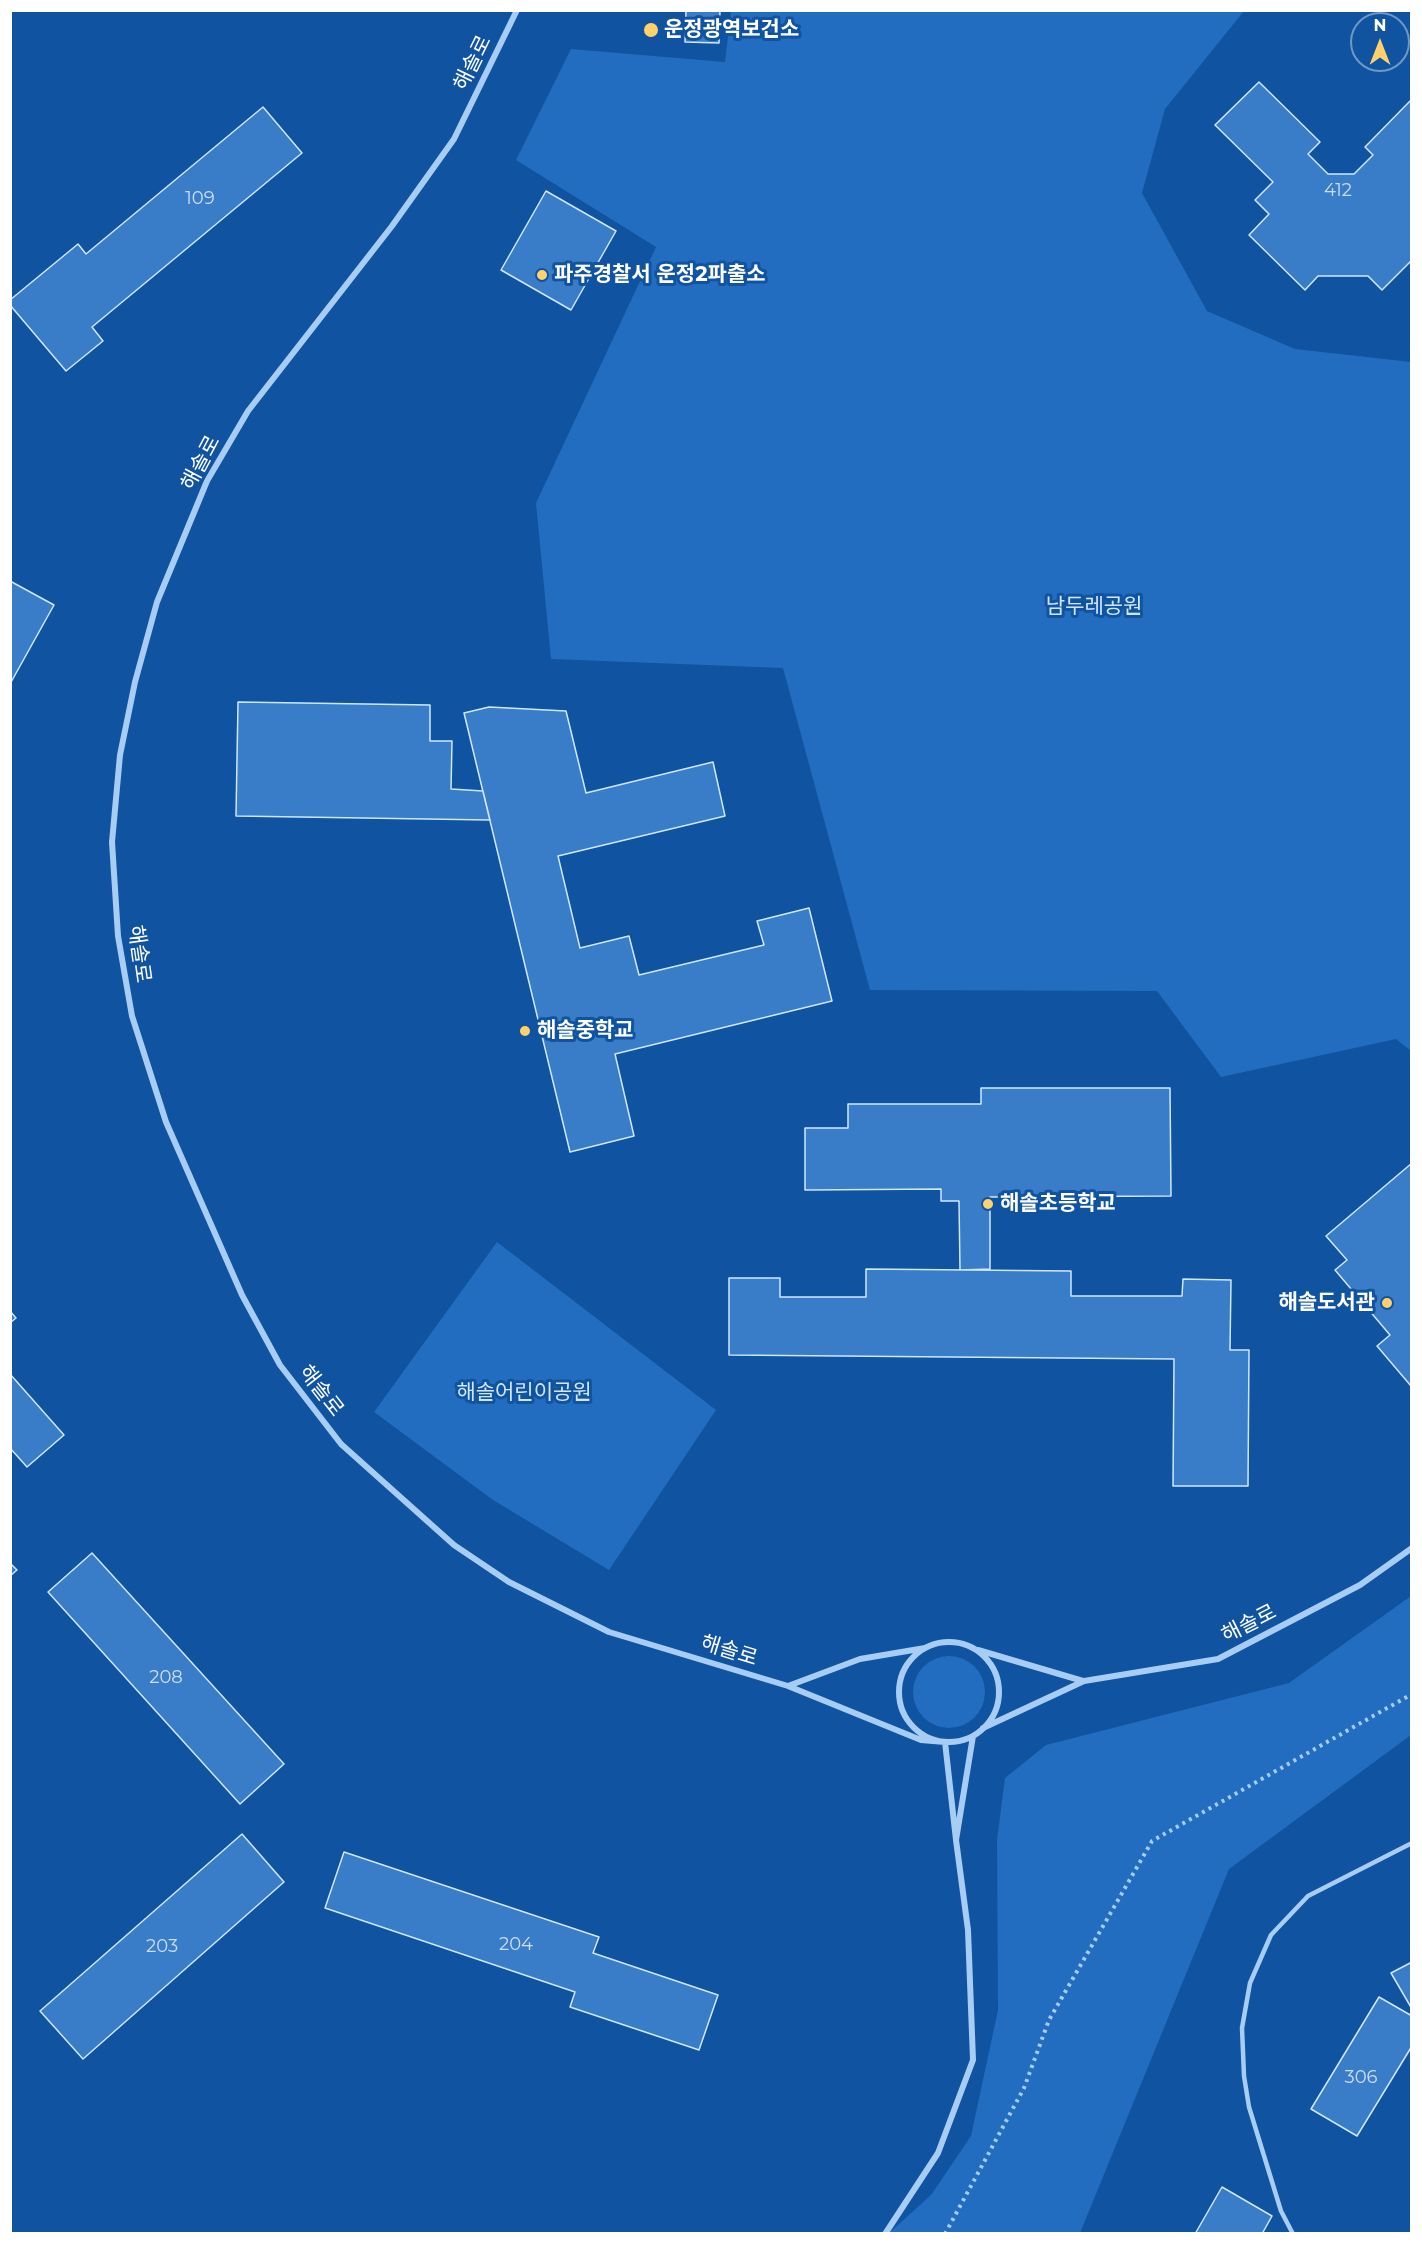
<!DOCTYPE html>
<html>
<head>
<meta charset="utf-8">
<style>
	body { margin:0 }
	#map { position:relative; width:1422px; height:2244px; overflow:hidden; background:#1053a0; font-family:Montserrat,sans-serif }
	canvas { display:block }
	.frame { position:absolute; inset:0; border:12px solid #fff; pointer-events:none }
	.north { position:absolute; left:1350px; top:12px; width:60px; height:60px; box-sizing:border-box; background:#1053a0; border:2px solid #7098c6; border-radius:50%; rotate:0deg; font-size:16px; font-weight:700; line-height:24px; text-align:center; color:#fff }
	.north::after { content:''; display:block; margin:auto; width:21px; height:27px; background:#ffd16c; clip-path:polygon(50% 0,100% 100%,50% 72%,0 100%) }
</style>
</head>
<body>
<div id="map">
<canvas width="1422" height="2244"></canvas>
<div class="frame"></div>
<div class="north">N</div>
</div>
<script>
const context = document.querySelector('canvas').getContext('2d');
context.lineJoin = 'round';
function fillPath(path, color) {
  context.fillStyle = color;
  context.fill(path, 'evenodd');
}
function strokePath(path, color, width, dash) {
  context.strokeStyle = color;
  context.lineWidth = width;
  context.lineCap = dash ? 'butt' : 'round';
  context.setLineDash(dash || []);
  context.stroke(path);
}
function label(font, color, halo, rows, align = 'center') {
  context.font = font + ' Montserrat,"Noto Sans KR",sans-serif';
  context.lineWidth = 6;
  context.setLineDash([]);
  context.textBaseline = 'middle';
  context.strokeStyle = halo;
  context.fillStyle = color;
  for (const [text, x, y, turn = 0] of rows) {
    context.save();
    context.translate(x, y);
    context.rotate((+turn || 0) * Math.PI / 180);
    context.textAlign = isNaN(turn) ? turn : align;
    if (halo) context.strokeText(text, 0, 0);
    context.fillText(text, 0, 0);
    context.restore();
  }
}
fillPath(new Path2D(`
	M731,11h513l-79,98 -23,84 65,118 88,38 116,13v689l-15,-12 -175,38 -64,-86 -287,-1 -87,-322 -232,-9 -15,-156 120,-256 -140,-87 55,-111 154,13z
	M497,1242l219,168 -107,160 -116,-70 -119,-88z
	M1411,1596v139l-182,134 -149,364 -192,1 43,-39 40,-59 27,-126 -1,-170 8,-62 41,-33 243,-62z
	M913 1692a36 36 0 1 1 72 0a36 36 0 1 1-72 0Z`), '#226dbf');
const building = new Path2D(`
	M686,10h34l-1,33 -34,-1z
	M1259,82l61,60 -12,12 20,20h26l19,-19 -8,-8 47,-48v161l-30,30 -14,-14h-50l-13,14 -56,-55 20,-21 -14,-14 18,-18 -58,-57z
	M263,107l39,46 -210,174 11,14 -37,30 -56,-66v-5l68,-56 8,10z
	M546,191l70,40 -45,79 -70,-40z
	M10,581l44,24 -44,79z
	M238,702l192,3v36h22l-1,48 32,2 7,29 -254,-4z
	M489,707l77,4 20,82 127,-31 12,54 -167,40 22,92 49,-12 10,39 125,-30 -7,-24 52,-13 23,93 -217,53 19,82 -64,16 -106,-439z
	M981,1088h189l1,108 -181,1v72l-30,1 -1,-69h-18v-12l-136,1v-62h43v-24h133z
	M1412,1163v223h-1l-34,-40 13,-11 -55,-65 12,-10 -21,-24z
	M866,1269l205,2v25h111l1,-17 48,1 -1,70h19l-1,136h-75l1,-127 -445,-4v-77h51v19h86z
	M10,1311l6,7 -6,5z
	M10,1374l54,61 -37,32 -17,-19z
	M92,1553l192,211 -44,40 -192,-212z
	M10,1563l7,7 -7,6z
	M242,1834l42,48 -201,177 -43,-48z
	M344,1852l255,85 -6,16 125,42 -19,55 -129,-43 5,-15 -250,-84z
	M1412,1962v47l-21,-36z
	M1379,1997l33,19v30l-55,90 -46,-27z
	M1222,2187l50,29 -10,18h-67z`);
fillPath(building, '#397cc7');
strokePath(building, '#d1e7fe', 1.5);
strokePath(new Path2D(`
	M945,2234l79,-146 25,-68 103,-179 260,-147`), '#a7cdf5', 4, [3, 4.5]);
strokePath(new Path2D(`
	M1293,2234l-12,-23 -32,-104 -5,-31 -2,-48 8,-45 21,-48 37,-39 104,-53`), '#a7cdf5', 4.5);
strokePath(new Path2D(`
	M517,10l-63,129 -62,87 -144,185 -41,70 -50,121 -22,80 -15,73 -8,87 6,94 14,80 34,106 76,173 38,70 61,79 113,101 55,37 100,50 179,54
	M899 1692a50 50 0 1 1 100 0a50 50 0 1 1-100 0Z
	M925,1648l-65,11 -72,27 133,54 24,2 11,98 17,-104
	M978,1650l105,31
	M983,1728l101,-47 134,-22 142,-74 52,-37
	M885,2234l53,-81 35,-93 -5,-130 -12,-90`), '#a7cdf5', 6);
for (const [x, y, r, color] of [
	[651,30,8,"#ffd16c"],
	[542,275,6,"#ffd16c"],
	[525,1031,6,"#ffd16c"],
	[988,1204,6,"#ffd16c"],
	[1387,1303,6,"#ffd16c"]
]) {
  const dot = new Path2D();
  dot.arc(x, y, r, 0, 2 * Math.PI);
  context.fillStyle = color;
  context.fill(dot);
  strokePath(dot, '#1053a0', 2);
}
label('18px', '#cedef1', null, [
	["412",1338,191],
	["109",200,199],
	["208",166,1678],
	["204",516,1945],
	["203",162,1947],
	["306",1361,2078]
]);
label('bold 21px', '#fff', '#1053a0', [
	["운정광역보건소",664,30],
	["파주경찰서 운정2파출소",554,275],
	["해솔중학교",537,1031],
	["해솔초등학교",1000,1204],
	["해솔도서관",1375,1303,"right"]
], 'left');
label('21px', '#fff', '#1053a0', [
	["해솔로",473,63,-64],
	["해솔로",201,463,-62],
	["해솔로",139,954,82],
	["해솔로",321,1391,52],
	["해솔로",1249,1624,-27],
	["해솔로",729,1651,17]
]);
label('21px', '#d1e7fe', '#1053a0', [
	["남두레공원",1094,607],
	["해솔어린이공원",524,1393]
]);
</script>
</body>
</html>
